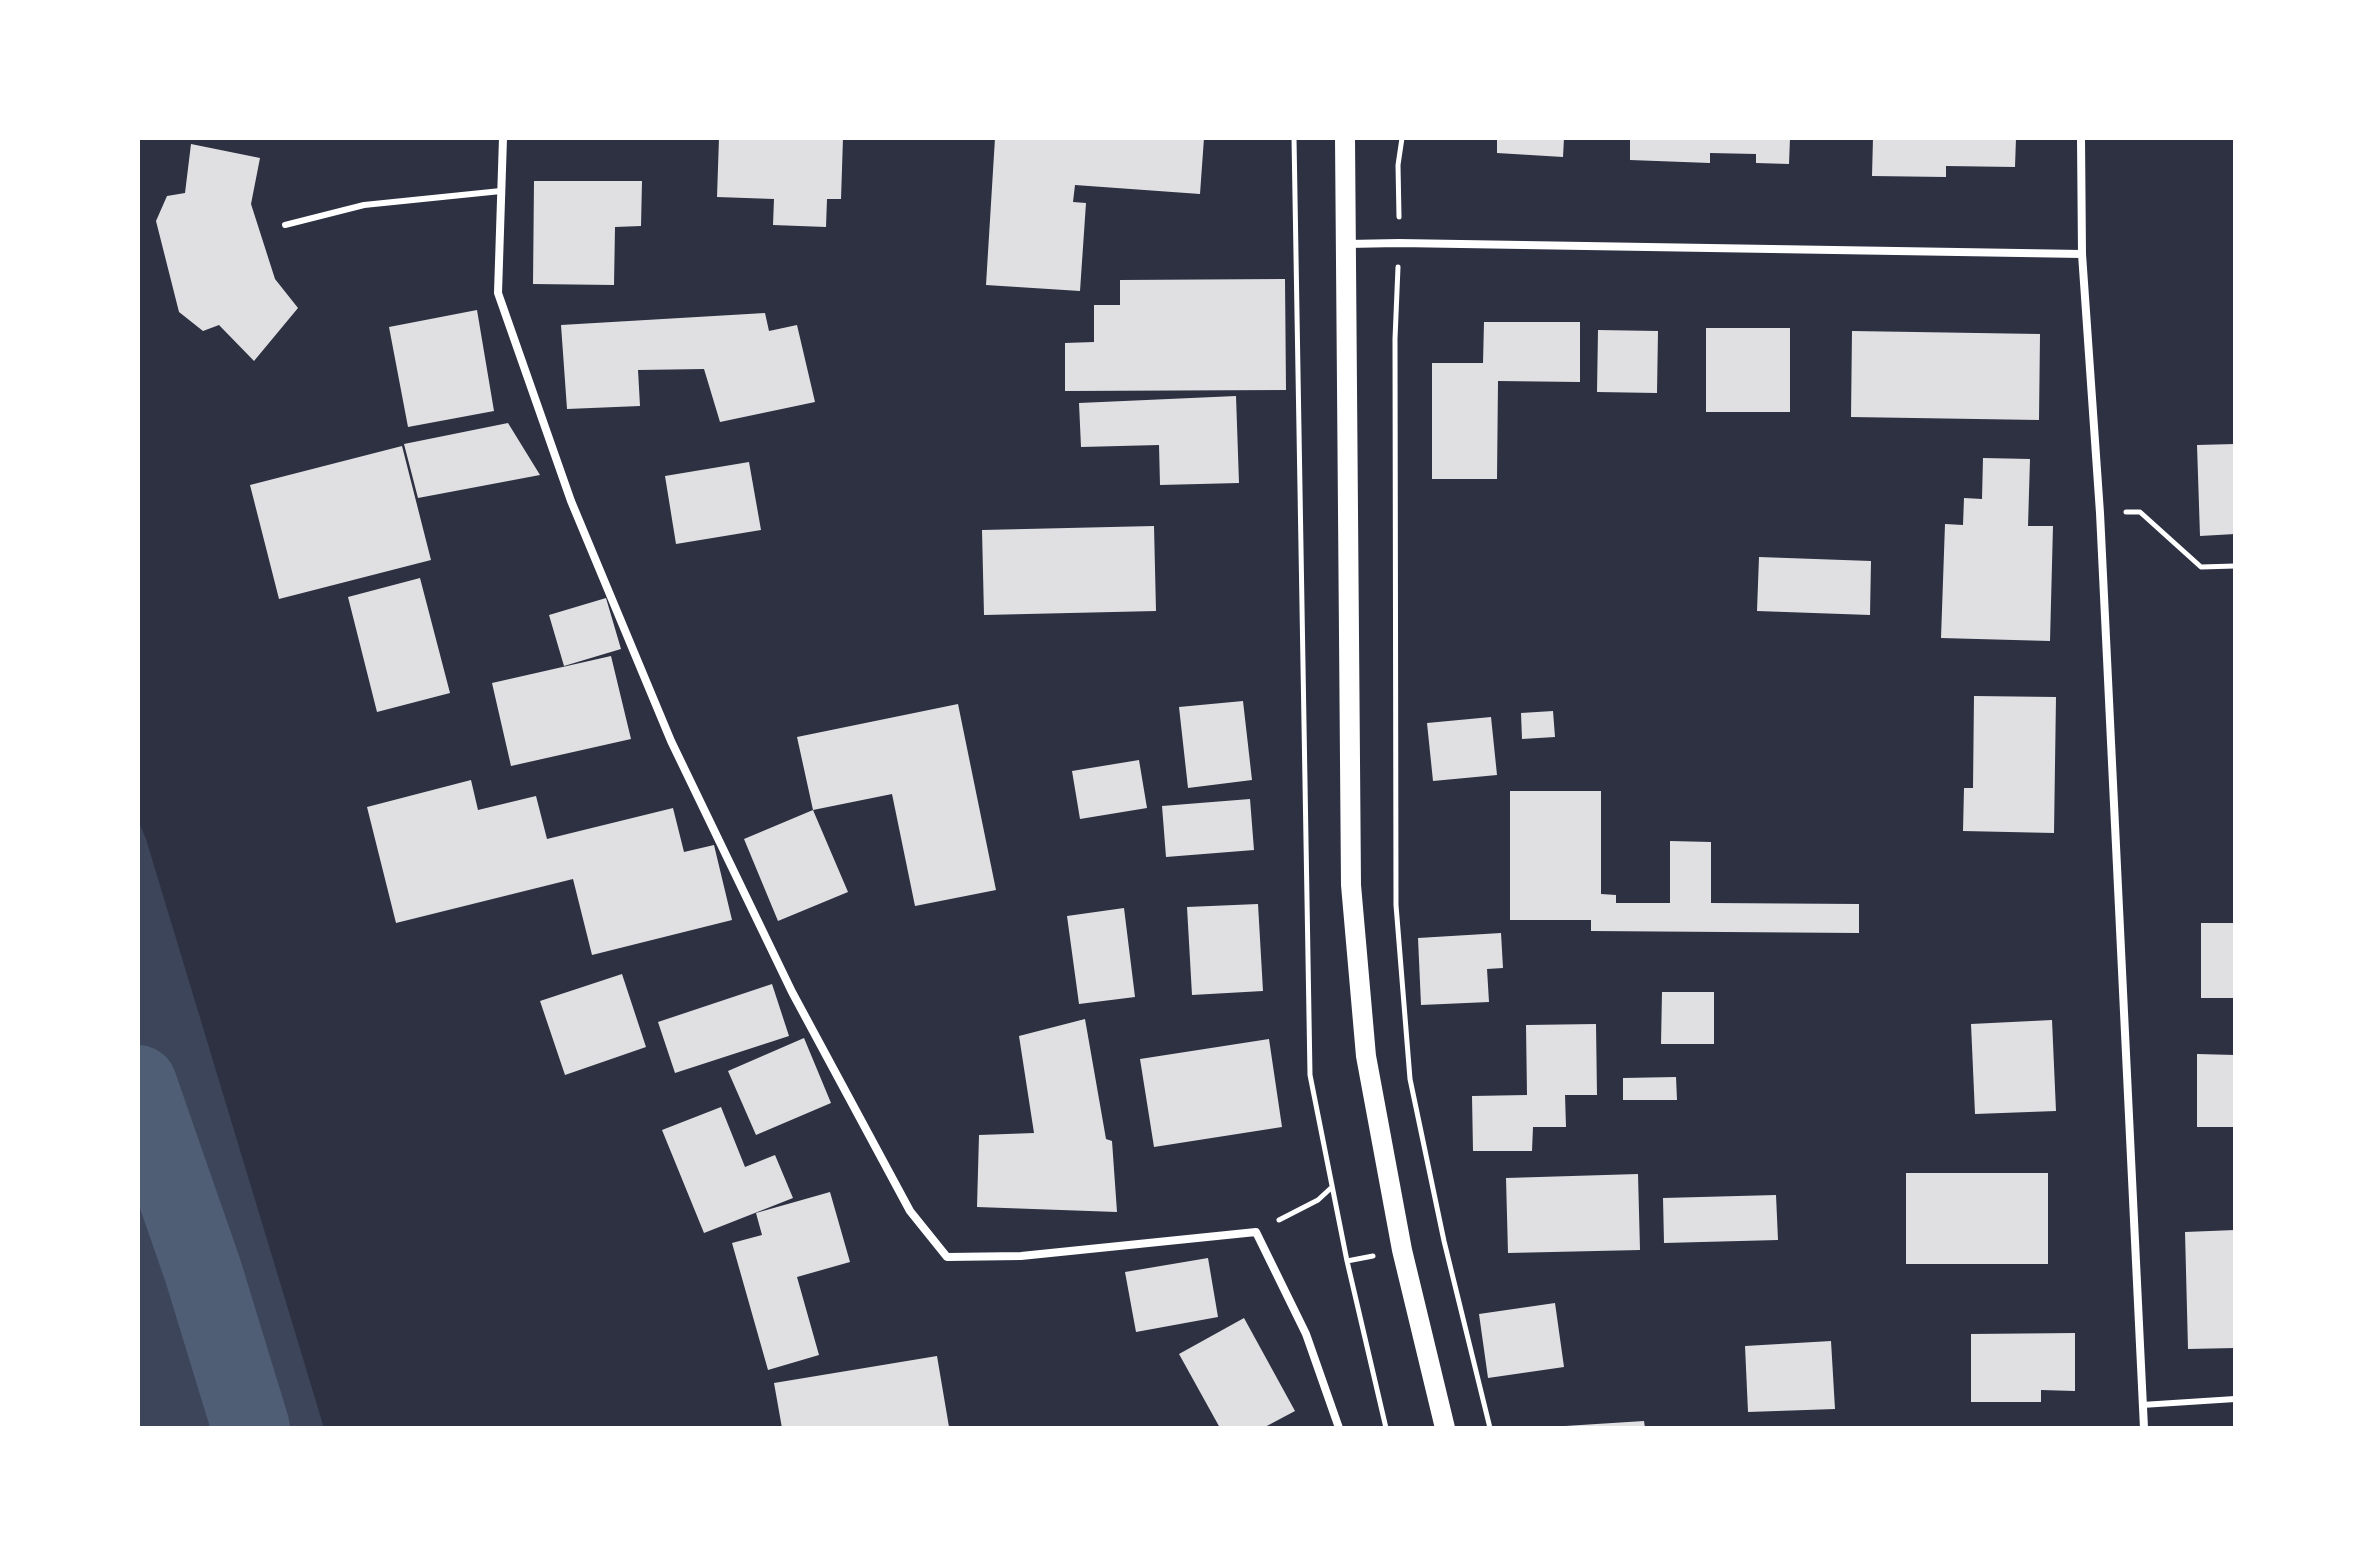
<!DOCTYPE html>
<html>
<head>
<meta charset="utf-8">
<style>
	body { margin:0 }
	#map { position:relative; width:2373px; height:1566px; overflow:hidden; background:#2d3142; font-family:Raleway,sans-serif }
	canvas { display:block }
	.frame { position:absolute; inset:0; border:140px solid #fff; pointer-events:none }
</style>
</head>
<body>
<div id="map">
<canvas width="2373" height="1566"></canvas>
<div class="frame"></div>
</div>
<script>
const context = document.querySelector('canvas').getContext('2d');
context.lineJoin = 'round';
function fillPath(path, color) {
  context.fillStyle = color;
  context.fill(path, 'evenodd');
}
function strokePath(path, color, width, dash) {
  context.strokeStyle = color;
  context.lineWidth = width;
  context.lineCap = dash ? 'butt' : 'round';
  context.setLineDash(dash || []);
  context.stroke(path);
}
fillPath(new Path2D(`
	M138,820l8,19 178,589h-186z`), '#3c4559');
strokePath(new Path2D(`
	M138,1084l65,187 48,157`), '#4f5d75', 78);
fillPath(new Path2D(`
	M719,138h124l-2,61h-14l-1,28 -53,-2 1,-26 -57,-2z
	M995,138h209l-4,56 -125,-9 -2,17 13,1 -6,88 -94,-6z
	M1497,138h67l-1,19 -66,-4z
	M1630,138h160l-1,26 -33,-1v-9l-46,-1v10l-80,-3z
	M1873,138h143l-1,29 -69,-1v11l-74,-1z
	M191,144l69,14 -9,46 24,75 23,29 -44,53 -35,-36 -16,6 -24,-19 -23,-91 11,-25 18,-3z
	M534,181h108l-1,45 -26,1 -1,58 -81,-1z
	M1285,279l1,111 -221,1v-48l29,-1v-37h26v-25z
	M477,310l17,101 -86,16 -19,-100z
	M765,313l4,18 28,-6 18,77 -95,20 -16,-53 -66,1 2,36 -73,3 -6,-84z
	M1484,322h96v60l-82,-1 -1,98h-65v-116h51z
	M1706,328h84v84h-84z
	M1598,330l60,1 -1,62 -60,-1z
	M1852,331l188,3 -1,86 -188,-3z
	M1236,396l3,87 -79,2 -1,-40 -78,2 -2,-44z
	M508,423l32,52 -122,23 -14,-54z
	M2235,444v90l-35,2 -3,-91z
	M402,446l29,114 -152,39 -29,-114z
	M1983,458l47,1 -2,67h25l-3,115 -109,-3 4,-114 18,1 1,-27 18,1z
	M749,462l12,68 -85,14 -11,-68z
	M1154,526l2,85 -172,4 -2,-85z
	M1759,557l112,4 -1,54 -113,-4z
	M420,578l30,115 -73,19 -29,-115z
	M606,598l15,51 -57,17 -15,-51z
	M611,656l20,83 -120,27 -19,-83z
	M1974,696l82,1 -2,136 -91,-2 1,-43h9z
	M1243,701l9,79 -64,8 -9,-81z
	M958,704l38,186 -81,16 -23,-112 -79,16 -16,-73z
	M1553,711l2,26 -33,2 -1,-26z
	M1491,717l6,58 -64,6 -6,-58z
	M1139,760l8,48 -67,11 -8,-48z
	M471,780l7,30 58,-14 11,43 126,-31 11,44 30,-7 18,75 -140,35 -19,-76 -177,44 -29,-116z
	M1510,791h91v103l15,1v8h54v-62l41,1v61l148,1v29l-268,-2v-11h-81z
	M1250,799l4,51 -88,7 -4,-51z
	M813,810l35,82 -70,29 -34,-82z
	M1258,904l5,87 -71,4 -5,-88z
	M1124,908l11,89 -56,7 -12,-88z
	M2201,923h34v75h-34z
	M1501,933l2,35 -16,1 2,33 -68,3 -3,-67z
	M622,974l24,73 -81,28 -25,-74z
	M772,984l17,52 -114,37 -17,-51z
	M1662,992h52v52h-53z
	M1085,1019l21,120 6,2 5,71 -140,-5 2,-72 55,-2 -15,-97z
	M2052,1020l4,91 -81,3 -4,-90z
	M1596,1024l1,71h-32l1,32h-33l-1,24h-59l-1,-55 55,-1 -1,-70z
	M804,1038l27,65 -75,32 -28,-64z
	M1269,1039l13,88 -128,20 -14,-88z
	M2197,1054l38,1v72h-38z
	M1676,1077l1,23h-54v-22z
	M721,1107l24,60 30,-12 18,43 -89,35 -42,-103z
	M1906,1173h142v91h-142z
	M1638,1174l2,76 -132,3 -2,-75z
	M830,1192l20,70 -53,15 22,78 -51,15 -36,-127 30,-8 -6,-22z
	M1776,1195l2,45 -114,3 -1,-45z
	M2235,1230v118l-47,1 -3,-117z
	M1208,1258l10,59 -82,15 -11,-60z
	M1555,1303l9,64 -76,11 -9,-64z
	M1244,1318l51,93 -32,17h-43l-41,-74z
	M2075,1333v58l-34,-1v12h-70v-68z
	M1831,1341l4,68 -87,3 -3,-66z
	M937,1356l12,71 -167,1 -8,-45z
	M1644,1421l1,7h-80v-2z`), '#e0e0e3');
strokePath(new Path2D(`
	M1294,138l16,937 37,186 39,167
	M1399,217l-1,-52 4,-27
	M1398,267l-3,72 1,566 14,174 34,162 46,187
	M2126,512h14l61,55 34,-1
	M1279,1220l39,-20 13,-12
	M1347,1261l26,-5`), '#fff', 5);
strokePath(new Path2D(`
	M285,225l79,-20 137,-14
	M2142,1405l93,-6`), '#fff', 6);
strokePath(new Path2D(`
	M503,138l-5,155 73,208 100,240 121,251 118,219 37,46 74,-1 235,-24 50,102 33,94
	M2081,138l1,116 18,259 44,915
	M1347,244l52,-1 683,11`), '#fff', 8);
strokePath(new Path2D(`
	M1345,138l6,747 15,171 36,194 43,178`), '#fff', 20);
</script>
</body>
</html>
